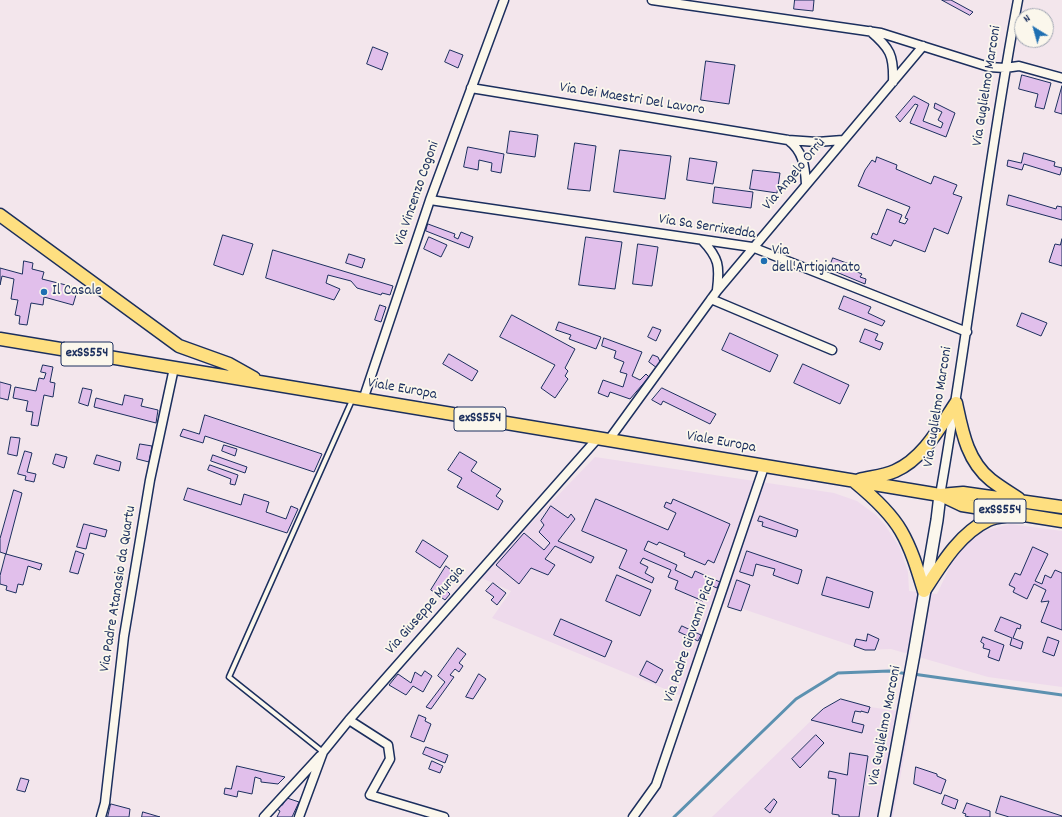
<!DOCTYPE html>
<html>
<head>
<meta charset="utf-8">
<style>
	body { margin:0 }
	#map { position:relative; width:1062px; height:817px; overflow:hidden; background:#f3e6ec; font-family:Dekko,sans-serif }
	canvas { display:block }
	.north { position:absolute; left:1014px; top:8px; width:40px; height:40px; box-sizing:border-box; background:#fbf7ec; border:1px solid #a1a7b3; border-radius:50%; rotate:323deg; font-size:11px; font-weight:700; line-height:16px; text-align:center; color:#1b2f5e }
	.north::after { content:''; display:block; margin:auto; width:14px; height:18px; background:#1f6fb2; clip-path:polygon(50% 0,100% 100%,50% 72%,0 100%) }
</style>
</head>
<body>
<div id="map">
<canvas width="1062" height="817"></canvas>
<div class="north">N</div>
</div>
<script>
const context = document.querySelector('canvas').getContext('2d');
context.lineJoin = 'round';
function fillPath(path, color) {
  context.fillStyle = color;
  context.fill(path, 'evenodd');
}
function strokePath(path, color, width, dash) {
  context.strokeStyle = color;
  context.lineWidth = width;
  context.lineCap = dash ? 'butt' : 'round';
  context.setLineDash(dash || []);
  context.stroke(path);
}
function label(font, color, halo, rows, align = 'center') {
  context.font = font + ' Dekko,sans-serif';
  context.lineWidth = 3.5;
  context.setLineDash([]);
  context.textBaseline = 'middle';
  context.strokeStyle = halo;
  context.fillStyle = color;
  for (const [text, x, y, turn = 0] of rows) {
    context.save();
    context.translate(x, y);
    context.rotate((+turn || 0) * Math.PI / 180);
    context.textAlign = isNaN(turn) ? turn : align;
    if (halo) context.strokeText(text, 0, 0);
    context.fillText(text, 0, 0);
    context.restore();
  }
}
fillPath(new Path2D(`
	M595,457l239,36 23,8 19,14 9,10 14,21 9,26 1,19 28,3 16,-34 9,-12 10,-10 12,-7 26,-7 52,7v156l-74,-10 -97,-28 -26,1 -134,-45 -21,-1 -28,92 -190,-78 19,-27 -32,-14z
	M841,699l29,8 42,6 -19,104h-181l111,-108z`), '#eedaec');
strokePath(new Path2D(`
	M913,674l149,21
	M674,817l122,-118 42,-26 51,-2 19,3`), '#5c91b0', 3);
const building = new Path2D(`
	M795,0h19l-1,11 -19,-2z
	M942,0h9l22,12 -3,3z
	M373,47l15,6 -6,17 -15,-6z
	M450,50l13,5 -5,13 -13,-6z
	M706,61l29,4 -6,39 -28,-4z
	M1022,75l29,8 -7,26 -9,-2 3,-13 -19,-5z
	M1062,86v28l-7,-2z
	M914,96l15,8 -6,17 18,7 2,-5 -5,-3 4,-8 -8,-4 1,-5 20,10 -9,24 -36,-14 8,-18 -3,-1 -15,18 -4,-5z
	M510,131l28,4 -3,22 -28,-4z
	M575,143l21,3 -6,45 -22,-2z
	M468,147l36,7 -3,19 -10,-2 1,-8 -13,-3 -1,10 -14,-3z
	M620,150l51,6 -6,43 -51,-7z
	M1024,153l31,9 -1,4 8,2 -2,7 -36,-11 -2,6 -15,-4 1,-6 13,3z
	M877,157l20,8 -1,4 35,15 3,-8 23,9 -4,9 9,3 -14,37 -14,-6 -9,24 -31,-12 -3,6 -20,-8 2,-5 4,2 10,-26 15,6 -3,7 6,2 3,-5 -3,-1 5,-11 -52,-21 7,-16 7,-10 3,2z
	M690,158l27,4 -4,22 -26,-4z
	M753,170l27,3 -3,20 -27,-4z
	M715,187l38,5 -2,16 -38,-5z
	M1009,195l47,14 1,-3 5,1v13l-55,-15z
	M428,224l27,10 -1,3 4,2 3,-7 12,5 -4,11 -43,-17z
	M223,235l30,9 -10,31 -29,-10z
	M429,237l18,8 -6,12 -17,-8z
	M586,237l36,5 -7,47 -36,-4z
	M1062,239v27l-13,-4 6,-18 5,1z
	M638,244l20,3 -6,39 -19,-2z
	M273,250l120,36 -3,9 -8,-2 -1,2 -24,-7 -6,-7 -23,-6 -2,8 14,6 -6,11 -68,-22z
	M349,254l16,5 -3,9 -16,-5z
	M833,258l19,7 -2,4 12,5 -2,3 6,2 -1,5 -36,-15z
	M24,261l9,2 -1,6 12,3 -2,7 36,9 -5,17 -29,-8 -1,8 -12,-2 -4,22 -8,-1 1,-8 -5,-1 3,-15 -7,-1 3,-20 -12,-3 -2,9v-17l22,6z
	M844,296l27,11 -3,6 17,8 -3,5 -43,-17z
	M380,305l6,2 -5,15 -6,-2z
	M1022,313l25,10 -6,13 -24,-10z
	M512,315l63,34 -10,19 3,3 -3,5 3,3 -13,19 -14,-10 14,-23 -55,-28z
	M559,322l42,15 -5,12 -27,-10 2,-4 -15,-5z
	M653,327l8,3 -5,11 -8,-4z
	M865,329l13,5 -3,6 8,3 -3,7 -20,-8z
	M730,333l48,22 -8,17 -48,-22z
	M604,338l38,14 -10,24 8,4 6,-6 3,3 -19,22 -20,-7 -2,5 -10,-4 5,-13 20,7 4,-13 -7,-2 4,-10 -10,-4 2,-7 -14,-5z
	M449,354l29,17 -6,10 -29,-17z
	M653,355l5,2 3,7 -4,4 -8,-6z
	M803,364l46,21 -9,19 -46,-21z
	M43,365l10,2 -3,15 5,1 -2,14 -9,-2 -6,31 -7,-1 2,-13 -7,-1 2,-10 -15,-3 2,-11 21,4 3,-13 5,1 2,-6 -5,-1z
	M0,382l11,3 -3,15 -8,-2z
	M83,388l9,2 -4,16 -9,-3z
	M662,388l54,26 -6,10 -47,-23 -2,4 -9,-5z
	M125,395l18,4 -2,7 17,4 -2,13 -62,-16 2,-9 26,7z
	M205,415l117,39 -8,18 -109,-36 -2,7 -23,-7 3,-7 16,5z
	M11,437l9,1 -3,18 -9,-2z
	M140,444l12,2 -3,16 -12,-3z
	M224,445l13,4 -2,7 -13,-5z
	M25,451l7,2 -5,19 9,2 -2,8 -9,-2 1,-4 -8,-2z
	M460,452l17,10 -6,9 30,18 -5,7 7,5 -5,9 -41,-23 5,-9 -14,-8z
	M56,454l11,3 -3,11 -11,-4z
	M97,455l24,7 -2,9 -25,-7z
	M213,455l34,12 -2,6 -34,-12z
	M210,465l28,10 -3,10 -5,-1 1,-5 -23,-9z
	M188,488l53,17 3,-11 25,8 -3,10 20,7 5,-13 7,3 -11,24 -103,-33z
	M14,490l8,3 -16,61 -6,-2v-13z
	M596,499l72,31 8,-17 -12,-6 2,-5 5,2 2,-5 57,25 -16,39 -6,-3 -3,5 -21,-9 1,-3 -26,-11 -2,3 -9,-4 -4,9 33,15 -2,5 17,8 3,-7 25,11 -3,6 -7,-3 -7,16 -28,-12 3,-8 -10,-4 3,-7 -28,-12 -3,5 8,4 -3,6 9,5 -2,5 -33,-15 8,-18 -45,-19z
	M551,506l17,12 3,-4 4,5 -17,22 36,16 -3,6 -36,-17 -10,13 10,6 -7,10 -17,-7 -12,16 -23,-19 28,-32 20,17 6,-7 -11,-11 5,-7 -3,-4z
	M760,516l38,14 -2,7 -34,-11 1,-4 -5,-1z
	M84,524l23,6 -2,7 -15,-4 -4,16 -9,-2z
	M423,540l25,16 -8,12 -24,-16z
	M1033,547l15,7 -13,27 7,3 3,-9 6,3 4,-8 7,3v57l-21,-8 8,-21 -8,1 5,-12 -12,-6 -7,15 -14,-7 2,-4 -6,-3 6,-12 5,2z
	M76,551l8,3 -6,20 -8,-2z
	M747,551l55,19 -4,14 -25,-9 2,-6 -19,-5 -3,12 -13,-4z
	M6,554l36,10 -2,6 -12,-4 -5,19 -5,-1 -2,9 -10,-3 1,-4 -7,-2v-8z
	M446,566l10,8 -10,16 4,4 -5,6 -14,-10z
	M617,575l34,15 -11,26 -34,-15z
	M827,577l46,15 -4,16 -47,-13z
	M737,580l13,5 -9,26 -13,-4z
	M493,583l13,10 -9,12 -6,-5 3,-3 -8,-6z
	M1001,617l20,8 -1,4 -3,-1 -4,10 10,4 -2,7 -11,-4 2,-7 -17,-7z
	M561,619l51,22 -7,16 -51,-22z
	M682,626l19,9 -3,6 -19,-9z
	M868,634l11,5 -4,11h-10l-11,-4 2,-7 10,2z
	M983,637l21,8 -5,16 -11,-4 2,-7 -7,-2 1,-4 -3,-2z
	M1048,637l11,4 -5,15 -11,-4z
	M458,648l8,6 -7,9 4,3 -4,6 -4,-3 -5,6 4,2 -23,32 -5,-2 19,-25 -7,-6z
	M647,661l16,9 -7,13 -16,-8z
	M425,671l7,5 -9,16 -10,-6 -7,9 -17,-10 9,-11 13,9 4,-11 6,4z
	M479,674l7,5 -13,20 -7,-2z
	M841,699l29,8 -2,6 -7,-2v1l-6,-1 -3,11 12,3 -2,8 -51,-13 12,-11z
	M419,715l7,3 -1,3 6,3 -7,18 -13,-5z
	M816,735l8,8 -24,25 -8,-9z
	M426,747l22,8 -3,8 -22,-9z
	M850,753l18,3 -9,61h-20v-2l-7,-1 4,-35 -8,-1 1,-7 18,4z
	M432,761l11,5 -3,7 -11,-4z
	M237,766l48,11 -7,7 -17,-2v-3l-6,-2 -3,17 -14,-3 -1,6 -13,-3 1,-6 6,1z
	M916,767l21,7v2l9,4 -5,14 -27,-10z
	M21,778l8,2 -4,12 -8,-2z
	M945,795l13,5 -3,9 -13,-5z
	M1001,796l61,20v1h-53l-13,-4z
	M287,798l12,4 -7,15h-15l3,-6 -5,-3 4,-4 3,1z
	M774,799l3,3 -7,11 -5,-4z
	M967,803l23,8v6h-20l-5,-1 1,-2 -3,-1z
	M111,804l19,5 -1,8h-21z
	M143,812l17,5h-18z`);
fillPath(building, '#e1bfeb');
strokePath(building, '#1b2f5e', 1);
const service = new Path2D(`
	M323,752l-94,-75 124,-279`);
const minor = new Path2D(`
	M652,0l229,33 108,34 16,1 14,-2 43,12
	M870,31c20,17 24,24 23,51
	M471,88l317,52 29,2 26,-2
	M788,140c15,11 17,26 18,44
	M430,200l322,47 215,85
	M702,240c17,18 18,26 15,50
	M711,299l121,51
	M363,400l67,-200 74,-200
	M608,441l109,-150 206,-245
	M940,495c29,-165 47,-331 78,-495
	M349,720l39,25 2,14 -20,36 74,22
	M101,817l4,-14 19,-167 26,-156 24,-112
	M264,817l56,-61
	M299,817l24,-65 26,-32 248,-281
	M633,817l23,-32 108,-318`);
const secondary = new Path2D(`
	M884,817l30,-163 23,-134 3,-25`);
const primary = new Path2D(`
	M0,215l179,131 50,18 25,14
	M0,339l940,156 23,-2 99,14
	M956,403c6,28 11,58 35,77 9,7 19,13 28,19
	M859,480c12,-3 25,-4 36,-9 28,-12 45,-44 61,-68
	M855,482c17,14 35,30 46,49 11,19 17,40 23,60
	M941,495l21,10 100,16
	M924,591c17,-26 35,-57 64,-71 6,-3 15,-4 21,-5`);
strokePath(service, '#1b2f5e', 7);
strokePath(minor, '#1b2f5e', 11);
strokePath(secondary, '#1b2f5e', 14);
strokePath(primary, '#1b2f5e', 15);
strokePath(service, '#fbf7ec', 4);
strokePath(minor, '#fbf7ec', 8);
strokePath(secondary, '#fbf7ec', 11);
strokePath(primary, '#fedf80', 12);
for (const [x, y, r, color] of [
	[764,261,4,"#1f6fb2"],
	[44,292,4,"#1f6fb2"]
]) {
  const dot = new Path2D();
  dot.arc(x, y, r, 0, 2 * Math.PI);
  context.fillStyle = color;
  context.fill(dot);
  strokePath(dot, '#fbf7ec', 1.5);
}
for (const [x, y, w] of [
	[87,354,52],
	[480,419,52],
	[1000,511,52]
]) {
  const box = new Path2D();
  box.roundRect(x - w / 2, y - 12, w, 24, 3);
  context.fillStyle = '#fbf7ec';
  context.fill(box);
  strokePath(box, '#1b2f5e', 1);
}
label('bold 14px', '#1b2f5e', null, [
	["exSS554",87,354],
	["exSS554",480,419],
	["exSS554",1000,511]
]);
label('15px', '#1b2f5e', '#fbf7ec', [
	["Via Guglielmo Marconi",988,86,-81],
	["Via Dei Maestri Del Lavoro",632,100,9],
	["Via Angelo Orrù",795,175,-50],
	["Via Vincenzo Cogoni",418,194,-71],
	["Via Sa Serrixedda",707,228,9],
	["Viale Europa",402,390,10],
	["Via Guglielmo Marconi",939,407,-81],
	["Viale Europa",721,443,10],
	["Via Padre Atanasio da Quartu",119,589,-81],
	["Via Giuseppe Murgia",426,611,-49],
	["Via Padre Giovanni Picci",691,640,-71],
	["Via Guglielmo Marconi",886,726,-79]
]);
label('15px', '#1b2f5e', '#fbf7ec', [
	["Via",772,252],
	["dell'Artigianato",772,269],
	["Il Casale",52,292]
], 'left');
</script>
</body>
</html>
